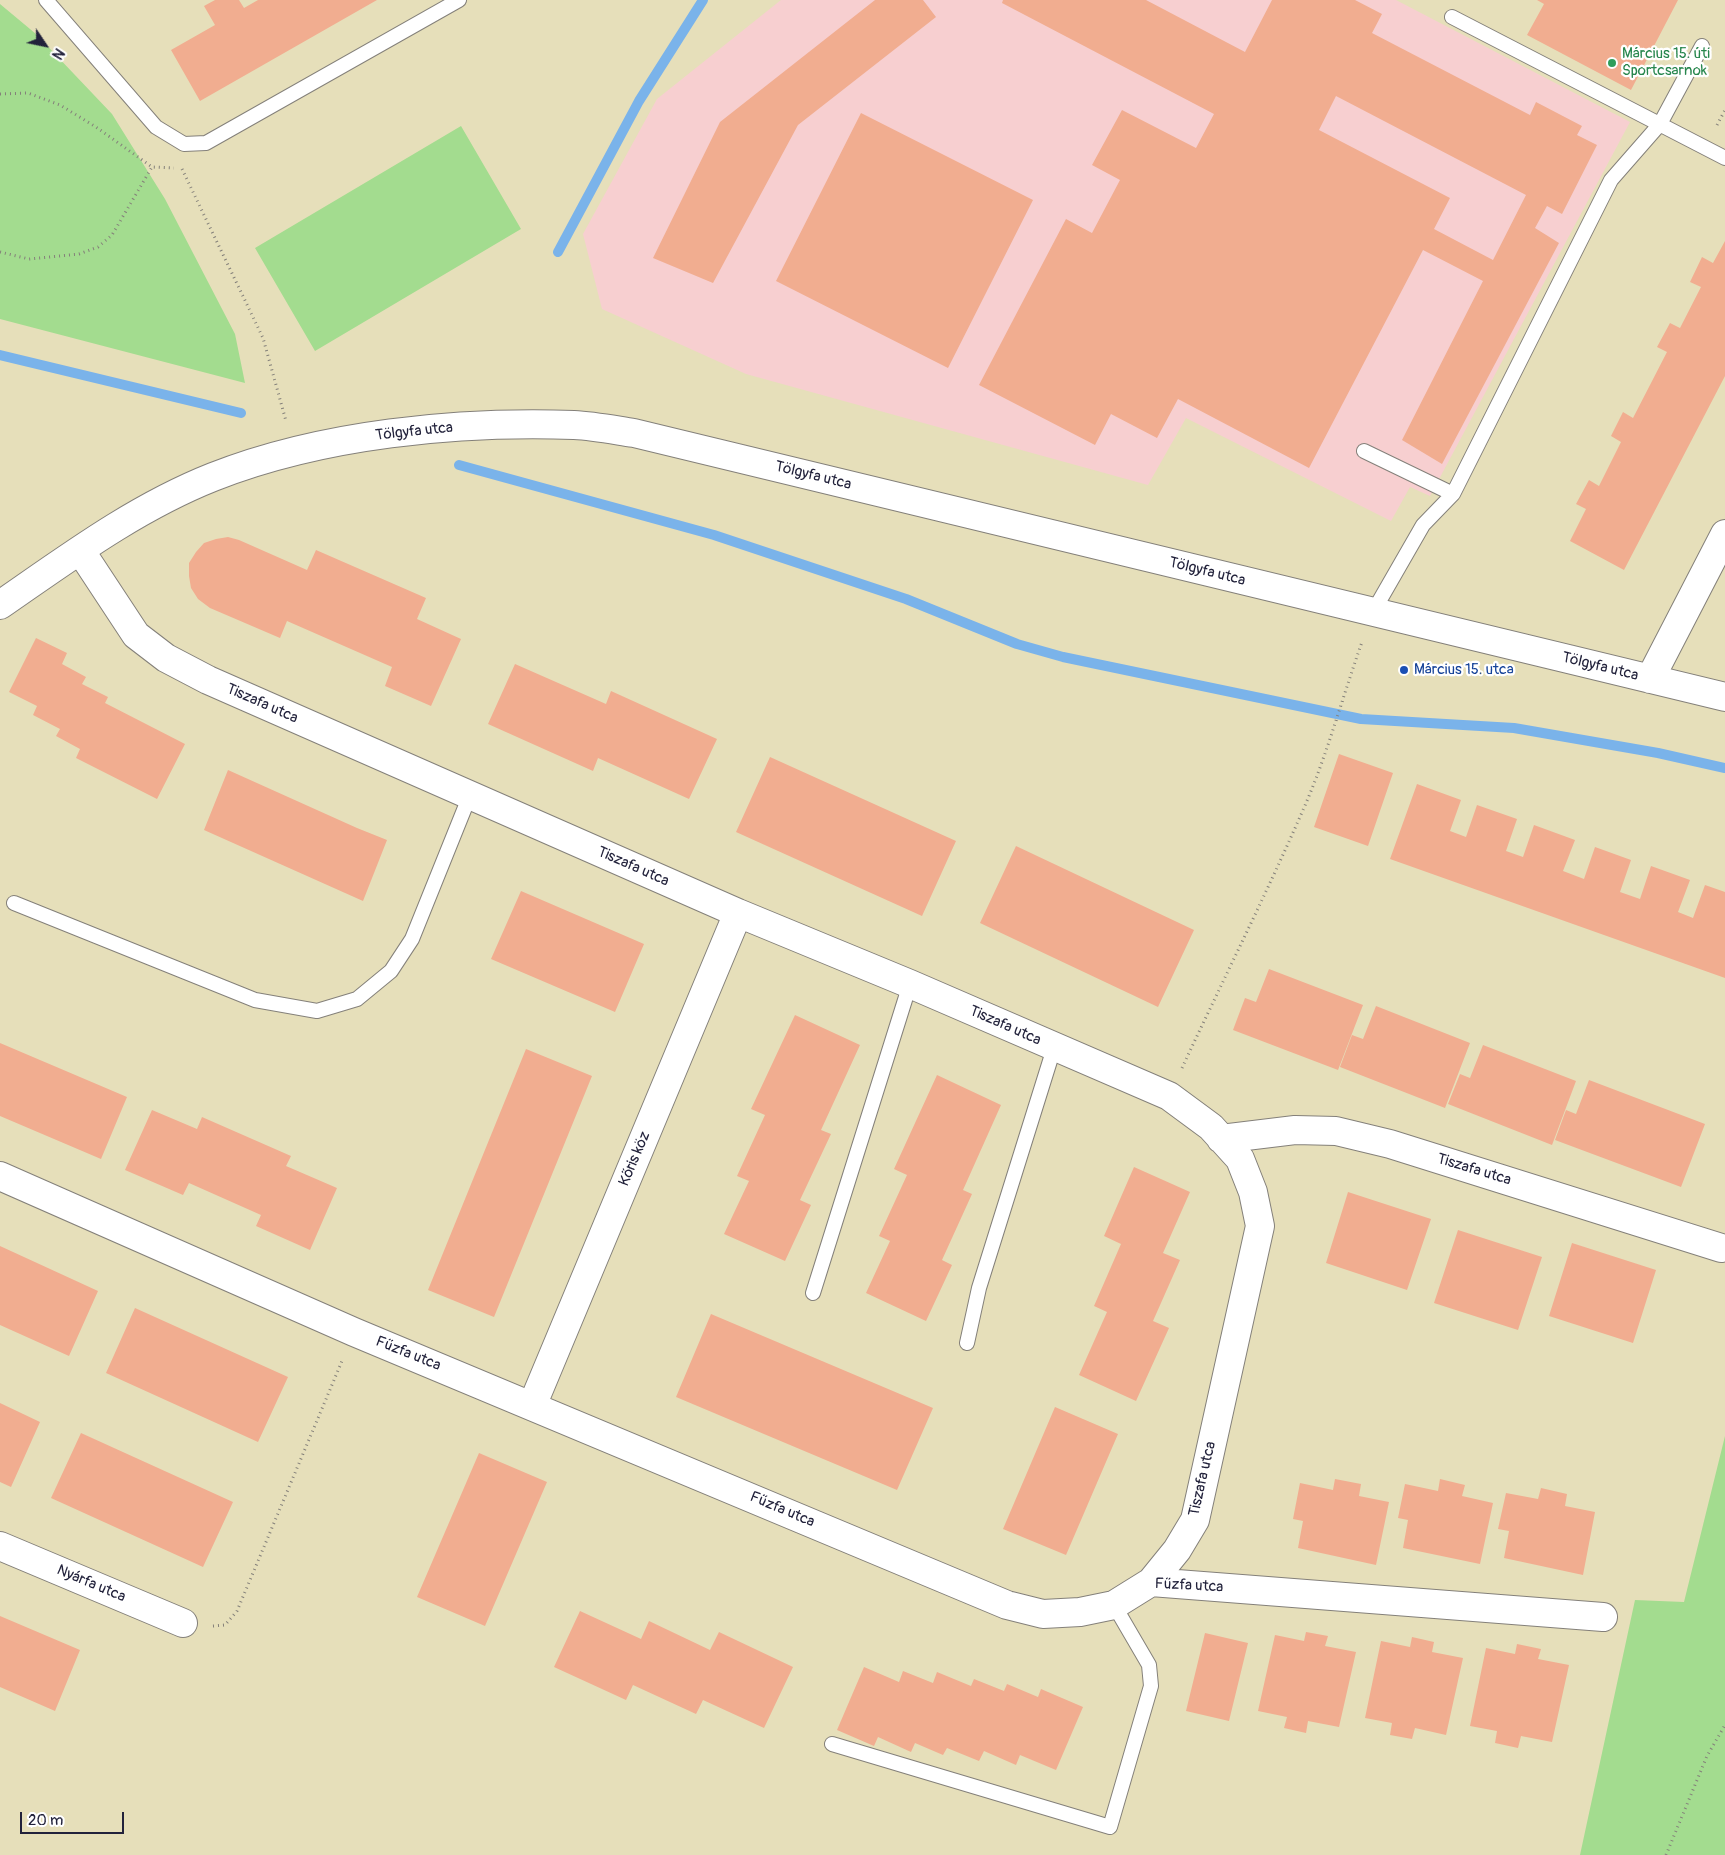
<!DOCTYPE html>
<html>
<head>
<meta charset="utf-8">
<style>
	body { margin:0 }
	#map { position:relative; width:1725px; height:1855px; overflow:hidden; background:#e6dfba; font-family:Pangolin,sans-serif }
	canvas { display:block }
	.north { position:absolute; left:20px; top:20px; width:50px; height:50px; -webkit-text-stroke:4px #fff; paint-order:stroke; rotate:124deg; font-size:14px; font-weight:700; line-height:20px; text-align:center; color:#22223b }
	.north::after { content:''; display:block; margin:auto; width:18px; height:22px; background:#22223b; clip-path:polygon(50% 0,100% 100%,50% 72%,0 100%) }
	.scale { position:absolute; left:20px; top:1812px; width:104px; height:22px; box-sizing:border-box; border:2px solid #22223b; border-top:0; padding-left:6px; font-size:15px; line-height:18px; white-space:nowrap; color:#22223b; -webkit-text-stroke:4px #fff; paint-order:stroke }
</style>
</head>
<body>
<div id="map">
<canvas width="1725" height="1855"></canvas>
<div class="north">N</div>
<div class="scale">20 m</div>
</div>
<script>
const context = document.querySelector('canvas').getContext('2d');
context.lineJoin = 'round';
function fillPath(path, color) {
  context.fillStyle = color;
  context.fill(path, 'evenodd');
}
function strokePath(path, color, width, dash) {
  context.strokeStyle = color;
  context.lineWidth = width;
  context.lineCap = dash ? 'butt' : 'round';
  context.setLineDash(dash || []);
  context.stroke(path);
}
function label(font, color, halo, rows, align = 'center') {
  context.font = font + ' Pangolin,sans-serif';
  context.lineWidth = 4.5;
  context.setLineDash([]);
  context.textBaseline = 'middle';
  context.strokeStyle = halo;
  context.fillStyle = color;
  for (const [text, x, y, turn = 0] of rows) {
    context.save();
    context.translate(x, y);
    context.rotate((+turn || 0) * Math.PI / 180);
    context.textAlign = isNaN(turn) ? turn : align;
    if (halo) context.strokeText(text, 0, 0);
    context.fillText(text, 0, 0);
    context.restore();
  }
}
fillPath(new Path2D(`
	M781,0h615l234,122 -200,374 -20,-9 -19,34 -205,-103 -38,67 -402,-111 -144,-65 -19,-75 74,-135z`), '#f7cfd0');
fillPath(new Path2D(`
	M0,4l36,30 76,80 53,85 70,135 10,49 -245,-64z
	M461,126l60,103 -206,122 -60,-103z
	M1725,1436v419h-145l55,-255 49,2z`), '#a3dc8f');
strokePath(new Path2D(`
	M558,252l81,-151 64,-101
	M0,355l241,58
	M459,465l255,70 192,64 111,45 46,13 298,62 153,9 144,25 67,15`), '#7ab3ea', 10);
fillPath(new Path2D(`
	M215,0h24l5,8 14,-8h119l-177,101 -29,-51 44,-25 -11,-19z
	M875,0h48l13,17 -138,108 -85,158 -60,-25 67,-136z
	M1003,0h143l99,52 27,-52h83l27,14 -10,19 158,82 6,-13 46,24 -5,9 20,10 -35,69 -15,-8 -12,22 24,15 -117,221 -40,-24 81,-159 -60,-31 -114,218 -131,-69 -21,39 -46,-24 -16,31 -116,-60 87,-166 26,14 28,-53 -28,-15 30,-55 74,38 18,-34 -212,-111zM1336,96l190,99 -33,65 -59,-31 16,-31 -131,-68z
	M1537,0h141l-47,90 -104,-55 17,-31z
	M861,113l172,87 -85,168 -172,-87z
	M1725,241v135l-101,194 -54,-29 16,-32 -10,-5 13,-24 10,6 22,-44 -10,-6 12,-24 10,6 34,-66 -10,-5 13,-24 10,5 21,-41 -11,-5 12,-25 11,6z
	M228,537l11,3 68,30 9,-20 110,48 -9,21 44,20 -30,67 -46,-20 7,-19 -105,-46 -7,17 -70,-30 -12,-9 -7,-11 -2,-12v-13l7,-11 8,-9 12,-4z
	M36,638l31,15 -5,11 24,13 -4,7 26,13 -3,6 80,41 -28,55 -81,-41 4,-9 -24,-13 4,-7 -27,-14 4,-9 -28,-14z
	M515,664l91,40 5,-13 106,48 -28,60 -91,-41 -5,13 -105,-47z
	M1339,754l54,19 -25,73 -54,-19z
	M770,757l186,84 -34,75 -186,-84z
	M228,770l129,58 30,12 -24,61 -159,-71z
	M1417,784l44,16 -11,31 16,6 11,-32 40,14 -11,32 17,6 11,-32 41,15 -12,31 21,8 11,-32 36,13 -11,32 20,7 11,-33 39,14 -12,32 15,6 12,-33 20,7v86l-335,-119z
	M1016,846l178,84 -36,77 -178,-84z
	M521,891l123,53 -29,68 -124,-53z
	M1269,969l94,36 -25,65 -105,-40 12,-32 11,4z
	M1376,1006l94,37 -25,65 -105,-41 12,-32 11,4z
	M795,1015l65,30 -39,85 10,4 -31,66 11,5 -26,56 -61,-27 25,-53 -12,-5 28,-61 -14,-6z
	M0,1043l127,54 -26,62 -101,-43z
	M1483,1045l93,36 -24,64 -104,-41 12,-30 10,4z
	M526,1049l66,27 -98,241 -66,-27z
	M937,1075l64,30 -38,85 9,4 -30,66 10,5 -26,56 -60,-28 24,-52 -11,-5 28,-61 -13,-6z
	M1589,1080l116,44 -24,63 -126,-47 11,-30 10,4z
	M152,1110l45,19 5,-12 89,39 -5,10 51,22 -27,62 -54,-24 5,-11 -72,-32 -6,12 -58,-25z
	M1134,1167l56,25 -27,61 17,7 -27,61 16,7 -33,73 -57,-26 28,-63 -13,-6 27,-62 -17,-8z
	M1348,1192l83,27 -24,71 -81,-27z
	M1458,1230l84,27 -24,73 -84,-27z
	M1572,1243l84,27 -23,73 -84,-27z
	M0,1246l98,45 -29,65 -69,-31z
	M135,1308l153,69 -30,65 -152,-69z
	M711,1314l222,94 -36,82 -221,-93z
	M0,1403l40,19 -29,65 -11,-5z
	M1055,1407l63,27 -52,121 -63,-26z
	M81,1433l152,69 -30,65 -152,-69z
	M479,1453l68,29 -62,144 -68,-29z
	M1335,1479l26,5 -2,12 30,6 -13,63 -78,-17 5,-27 -10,-2 7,-36 33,7z
	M1440,1479l25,6 -3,11 31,7 -13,61 -77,-16 5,-28 -10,-2 7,-34 33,7z
	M1541,1488l26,6 -2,12 30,6 -12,63 -79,-17 5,-27 -11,-2 8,-36 32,6z
	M580,1611l61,28 8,-18 61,29 9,-18 74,35 -29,61 -61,-28 -7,14 -63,-29 -7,15 -72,-33z
	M0,1616l80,34 -25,61 -55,-24z
	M1306,1632l22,4 -3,10 31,6 -17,75 -31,-6 -2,12 -22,-5 3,-11 -29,-6 17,-76 29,6z
	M1205,1633l43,10 -19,78 -43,-10z
	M1412,1637l22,5 -2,10 31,6 -17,77 -31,-7 -3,11 -22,-4 2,-12 -27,-5 16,-77 29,6z
	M1517,1644l24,5 -3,10 31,6 -17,77 -31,-6 -3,12 -23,-5 2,-12 -27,-5 16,-78 29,6z
	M864,1667l35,15 4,-11 30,12 4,-11 34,14 3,-7 30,12 3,-7 31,13 3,-8 42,18 -27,63 -36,-15 -4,10 -32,-14 -5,10 -32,-13 -4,7 -28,-12 -4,9 -33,-15 -4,9 -37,-16z`), '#f1ad90');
const lane = new Path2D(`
	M46,0l110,127 28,17 22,-1 253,-143
	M1452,17l273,141
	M1364,451l89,43 158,-314 49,-56 42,-78
	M1373,612l50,-87 30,-31
	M14,903l241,97 62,11 40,-12 34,-28 21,-32 58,-144
	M813,1293l97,-309
	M967,1343l12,-55 75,-240
	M832,1744l278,83 41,-141 -2,-21 -35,-60`);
const street = new Path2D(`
	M80,550l56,85 30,23 42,22 530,233 172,71 259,112 42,31 29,32 13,33 7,34 -65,294 -18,30 -26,32
	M0,605c68,-47 135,-97 213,-128 109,-43 244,-56 361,-52 20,1 40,5 60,8l1091,264
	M1650,679l75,-145
	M1221,1139l74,-9 41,1 54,13 331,104
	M0,1176l354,156 653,273 36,9 37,-2 34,-7 37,-23 452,35
	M532,1406l206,-493
	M0,1546l183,77`);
strokePath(lane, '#84807a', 16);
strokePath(street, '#84807a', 30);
strokePath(new Path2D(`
	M0,94l28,-1 32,12 36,22 56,40 22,1
	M1717,125l8,-15
	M182,169l81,169 23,83
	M0,252l29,7 50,-5 19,-7 14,-12 40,-68
	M1182,1068c40,-86 83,-171 121,-258 24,-54 39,-112 59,-168
	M213,1626l12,-1 12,-14 105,-250
	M1666,1855l41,-99 18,-31`), '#84807a', 3, [1, 4]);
strokePath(lane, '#fff', 14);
strokePath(street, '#fff', 28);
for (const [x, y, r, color] of [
	[1612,63,5,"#2e9e5b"],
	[1404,670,5,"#1a4fb4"]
]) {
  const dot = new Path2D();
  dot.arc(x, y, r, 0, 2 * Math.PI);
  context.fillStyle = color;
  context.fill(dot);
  strokePath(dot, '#fff', 2);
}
label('15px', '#27864d', '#fff', [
	["Március 15. úti",1622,54],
	["Sportcsarnok",1622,71]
], 'left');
label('15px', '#22223b', '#fff', [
	["Tölgyfa utca",414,432,-6],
	["Tölgyfa utca",813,476,14],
	["Tölgyfa utca",1207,572,14],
	["Tölgyfa utca",1600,667,14],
	["Tiszafa utca",262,704,24],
	["Tiszafa utca",633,867,24],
	["Tiszafa utca",1005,1026,24],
	["Kőris köz",635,1159,-67],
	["Tiszafa utca",1474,1170,17],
	["Fűzfa utca",408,1354,22],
	["Tiszafa utca",1203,1479,-77],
	["Fűzfa utca",782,1510,23],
	["Nyárfa utca",91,1584,23],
	["Fűzfa utca",1189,1586,3]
]);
label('15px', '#164399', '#fff', [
	["Március 15. utca",1414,670]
], 'left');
</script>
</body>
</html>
